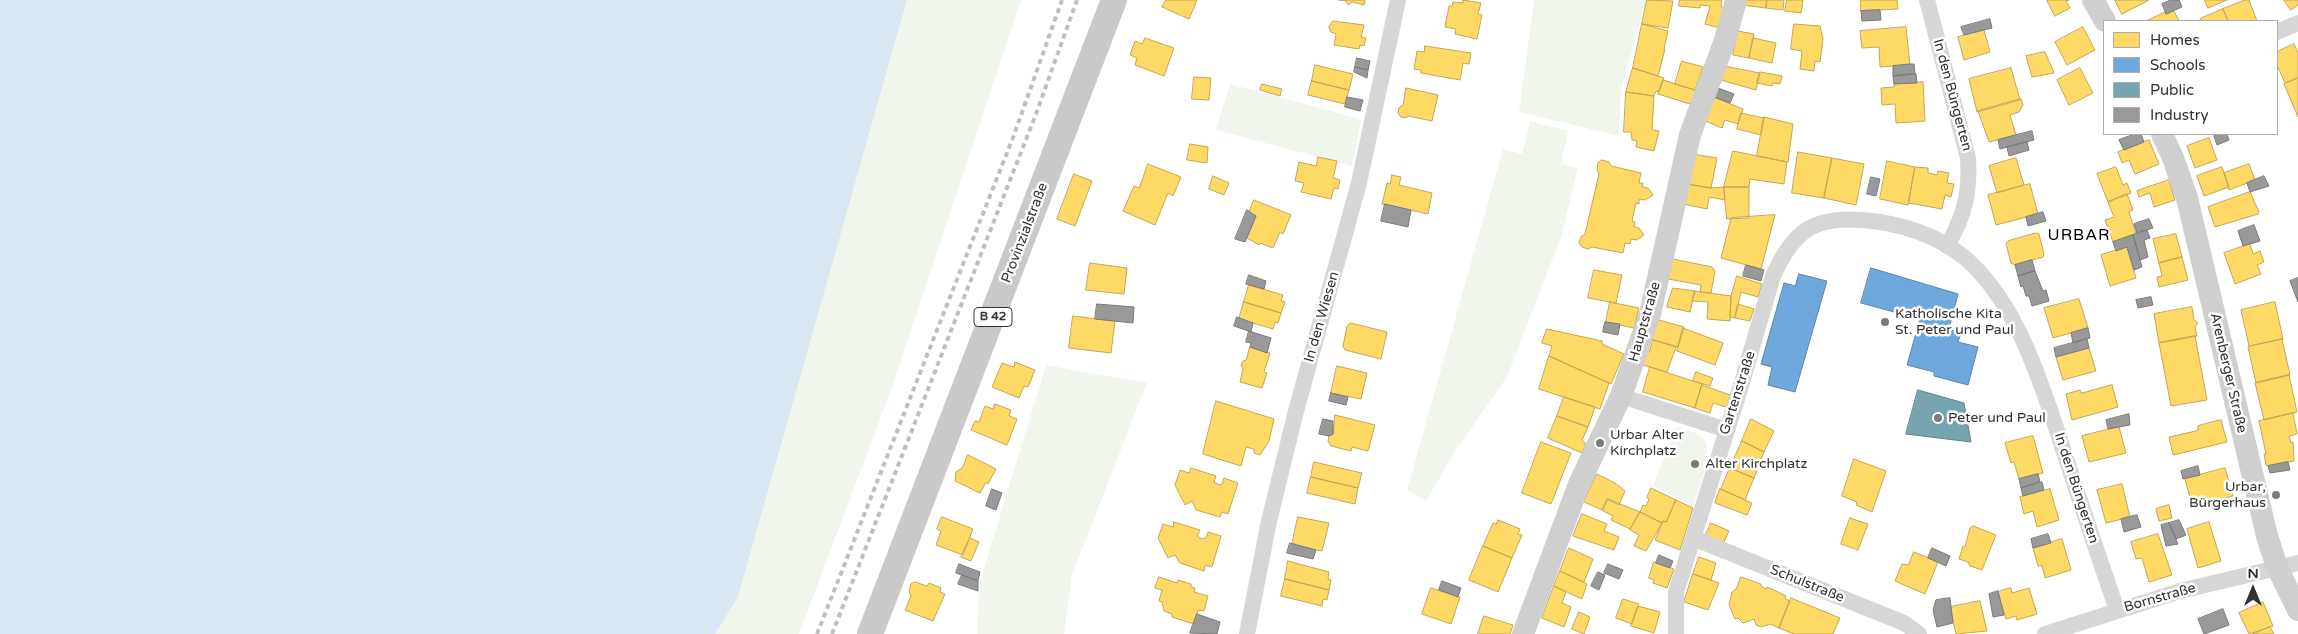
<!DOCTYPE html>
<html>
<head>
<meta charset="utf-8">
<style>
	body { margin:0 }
	#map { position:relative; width:2298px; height:634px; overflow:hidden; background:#fff; font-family:"Varela Round",sans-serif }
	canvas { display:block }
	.legend { position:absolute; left:2103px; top:20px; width:175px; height:115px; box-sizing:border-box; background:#fff; border:1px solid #adadad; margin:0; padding:6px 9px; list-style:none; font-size:15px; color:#323232 }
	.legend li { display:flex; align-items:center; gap:10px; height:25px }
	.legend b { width:25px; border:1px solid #adadad }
	.north { position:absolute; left:2228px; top:564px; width:50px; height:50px; -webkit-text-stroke:4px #fff; paint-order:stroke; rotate:0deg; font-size:14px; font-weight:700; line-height:20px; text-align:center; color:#323232 }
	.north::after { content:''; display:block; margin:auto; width:18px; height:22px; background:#323232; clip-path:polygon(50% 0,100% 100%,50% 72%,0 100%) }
</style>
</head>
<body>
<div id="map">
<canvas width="2298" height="634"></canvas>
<ul class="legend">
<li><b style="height:14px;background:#ffd966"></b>Homes</li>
<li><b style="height:14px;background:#6fa8dc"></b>Schools</li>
<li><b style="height:14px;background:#76a5af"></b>Public</li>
<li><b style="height:14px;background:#999"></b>Industry</li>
</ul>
<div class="north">N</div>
</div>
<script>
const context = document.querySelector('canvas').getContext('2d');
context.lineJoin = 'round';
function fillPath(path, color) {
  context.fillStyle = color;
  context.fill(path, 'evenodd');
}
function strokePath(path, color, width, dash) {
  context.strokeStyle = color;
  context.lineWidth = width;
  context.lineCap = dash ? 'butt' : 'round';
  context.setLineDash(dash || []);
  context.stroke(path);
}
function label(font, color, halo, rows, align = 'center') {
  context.font = font + ' "Varela Round",sans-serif';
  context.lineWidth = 5;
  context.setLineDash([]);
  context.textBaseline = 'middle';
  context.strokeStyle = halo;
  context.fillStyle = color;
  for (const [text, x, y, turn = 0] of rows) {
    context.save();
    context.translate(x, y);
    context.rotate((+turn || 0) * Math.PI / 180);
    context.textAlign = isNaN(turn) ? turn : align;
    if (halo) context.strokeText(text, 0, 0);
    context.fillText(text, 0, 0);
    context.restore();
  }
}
fillPath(new Path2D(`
	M907,0h114l-131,393 -91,241h-84l23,-37z
	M1534,0h112l-25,91 -2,45 -100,-24z
	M1230,84l131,35 -9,47 -136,-36z
	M1530,121l38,10 -7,33 17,4 -17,69 -54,140 -51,73 -30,51 -19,-11 96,-341 19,5z
	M1046,365l101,18 -75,192 -8,59h-87l3,-53z
	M1676,427c16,5 36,7 30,29l3,2 -16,48 -40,-20z`), '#f1f6ed');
fillPath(new Path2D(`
	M0,0h907l-169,597 -23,37h-715z`), '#dae8f4');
const homes = new Path2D(`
	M1166,0h31l-8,19 -27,-12z
	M1339,0h26l-1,5 -12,-3 -4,3 -2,-4z
	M1463,0l18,3 -3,11 4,1 -5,24 -22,-5 1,-5 -11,-2 4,-21h3l1,-4 10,1z
	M1647,0l26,1 -5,27 -26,-4z
	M1680,0h42l-1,7 5,1 -6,20 -15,-4 5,-18 -10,-1v3l-21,-2z
	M1743,0h24l-1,8 -23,-3z
	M1767,0h17l-1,10 -17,-2z
	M1787,0h16l-2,13 -16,-2z
	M1861,0h36l1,9 -37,2z
	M2047,0h22l-3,1 4,7 -15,8z
	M2115,0h34l-27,14z
	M2205,0h22l-19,8z
	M2245,0h4l8,21h-29l-5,-12z
	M2284,0h14v5l-7,5z
	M2223,9l5,12h-27l-1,-2z
	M2174,11l5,10h-33l19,-9 1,2z
	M1333,21l31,4 -3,12 5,1 -2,8 -4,-1 -1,4 -25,-4 2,-11 -5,-2 -2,-5z
	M1642,24l26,7 -4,18h1l-7,27 -25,-8z
	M1794,24l26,2 3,13 -3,23 -5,-1 -1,10 -14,-2 2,-18 -11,-2z
	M1906,27l4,38 -30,2 -1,-20 -17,1 -2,-17z
	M2083,27l12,23 -28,15 -12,-23z
	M1984,30l6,22 -26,8 -6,-23z
	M1738,31l16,3 -5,24 -16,-3z
	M1145,38l29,10 -10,28 -29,-11 2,-7 -7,-3 5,-14 7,3z
	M1753,38l23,5 -4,20 -23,-5z
	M2294,44l4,9v25l-13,5 -8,-18v-13z
	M1425,46l46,7 -2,11 -6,-1 -3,17 -39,-7v-3l-7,-1 3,-18 7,1z
	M2045,52l9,21 -22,4 -6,-21z
	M1682,61l21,6 -8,23 -20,-6z
	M1315,65l38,9 -4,16 -37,-9z
	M1724,66l36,7 -4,17 -35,-10z
	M1633,68l31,10 -5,14 -3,-1 -2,5 -28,-4z
	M2011,68l9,32 -43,12 -8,-33z
	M2080,68l13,25 -24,12 -12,-25z
	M1760,72l22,4 -2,8 -7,-1 -1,3 -15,-3z
	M1194,77l17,1 -2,22 -17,-1z
	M2298,78v39l-14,-33z
	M1663,80l35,11 -8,13 -32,-10z
	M1312,81l37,9 -4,14 -37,-9z
	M1923,82l2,39 -29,2 -1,-19 -13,1 -1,-17 13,-1v-3z
	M1262,84l20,5 -2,7 -20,-6z
	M1406,88l32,7 -6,26 -23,-5 -4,2 -4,-1 -3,-4 1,-5 4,-3z
	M1626,92l28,4 -2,34 7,1 -5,20 -18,-4 1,-6 -5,-1 -1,-8h-7z
	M1711,96l32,13 -5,15 -13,-4 -3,8 -19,-8z
	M2021,99l2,6 -4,7 -9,3 6,20 -27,7 -11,-31z
	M1741,113l23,5 -3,17 -24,-6z
	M1764,117l29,7 -5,38 -31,-6z
	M2209,138l8,22 -22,8 -8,-22z
	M2149,140l10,24 -24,10 -6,-14 -7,3 -4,-11z
	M1190,144l18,3 -1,16 -20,-3z
	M1733,151l54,11 -3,22 -34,-5 -1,8h-25z
	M1798,152l34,6 -8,40 -32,-5z
	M1693,154l24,4 -6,30 -24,-4z
	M1318,157l19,4 -4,17 7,2 -2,9 -4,-1 -3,11 -30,-7 3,-9 -9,-2 4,-19 17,4z
	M1832,158l32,6 -8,41 -32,-7z
	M2016,158l8,27 -27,8 -8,-27z
	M1602,160l7,2 2,4 30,7 -2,10h4l-1,4 6,1 5,7 -8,5 -6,-1v5l-3,-1 -4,18 3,1 -1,5 5,1 5,7 -7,5 -6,-1 -1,5 -5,-1 -2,10 -31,-6 -4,2 -6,-2 -3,-4 2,-6 4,-3 14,-60 -2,-4 1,-7z
	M1887,161l28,6 -7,38 -28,-6z
	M1148,164l33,13 -8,19 -5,-3 -13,32 -32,-14 11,-25 5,2z
	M2249,164l6,16 -26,10 -5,-17z
	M1915,167l13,1v5l9,2 1,-4 11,2 -2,10 7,1 -3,13 -6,-2 -3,14 -33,-6z
	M2116,167l7,18 4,-2 4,10 -23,9 -11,-28z
	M2222,167l7,20 -25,9 -7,-20z
	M1074,174l18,7 -17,45 -18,-7z
	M1392,175l9,2 -2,8 33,8 -4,21 -46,-10 5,-21 3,1z
	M1213,176l16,7 -5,12 -15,-6z
	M2169,180l6,20 -21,7 -4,-14 -11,4 -2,-6z
	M1687,184l24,4 13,-1 1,13 -16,-3 -2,12 -24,-5z
	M2030,184l8,30 -42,11 -8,-30z
	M1724,187h25v31l-22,1z
	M2250,192l9,20 -1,2 -43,13 -7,-20z
	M2127,194l6,16 -4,2 7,22 -23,8 -8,-22 9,-3 -6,-15z
	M1254,200l37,15 -8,19 -3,-2 -7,16 -13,-5 -1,2 -12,-7 9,-22 -7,-3z
	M1775,215l-14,54 -40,-11 10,-40z
	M2036,233l3,1 5,20 -1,3 -28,8 -4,-2 -5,-19 2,-3z
	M2176,234l6,23 -23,6 -6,-24z
	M2250,244l3,10 7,-3 4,11 -7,3 4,9 -26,10 -11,-31z
	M2127,247l9,31 -26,8 -9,-31z
	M2182,257l6,23 -29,7 -2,-10 5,-1 -3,-13z
	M1673,259l39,8 3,4 -4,22 -11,-1 1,-7 -33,-6z
	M1090,263l37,5 -3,26 -38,-4z
	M1594,270l28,5 -6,28 -28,-5z
	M1737,276l25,8 -4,13 -17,-5 -6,26 -5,-1 1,-21z
	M1249,285l34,10 -2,6 4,1 -4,11 -37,-11z
	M1673,288l22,3 -5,21 -23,-5z
	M1695,291l36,5 -1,25 -23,-2 1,-17 -16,-1z
	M2079,299l9,29 -35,10 -9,-30z
	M1244,302l37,11 -3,10 -3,-1 -2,7 -34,-10z
	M1610,302l29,6 -5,20 -28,-6z
	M2275,302l8,37 -34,7 -8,-36z
	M1738,304l16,5 -4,12 -15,-3z
	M2192,307l2,13 4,3 -3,4 2,9 -38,7 -5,-29z
	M1073,316l42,5 -4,32 -42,-5z
	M1659,320l25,7 -6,20 -27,-8z
	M1351,323l36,9 -6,27 -36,-9 -2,-4 4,-20z
	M1683,328l40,15 -8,22 -38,-14z
	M1547,329l55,12v3l22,10 -13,30 -62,-28 3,-10 -10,-3z
	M2195,336l12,64 -36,6 -12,-63z
	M2282,339l8,36 -34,8 -8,-36z
	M1653,340l23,7 -9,25 -24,-7 3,-14 3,1z
	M1250,347l20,6 -6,19 3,1 -5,15 -22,-6 3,-13 -2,-4 2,-4 3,-1z
	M2089,348l7,23 -33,9 -7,-23z
	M1549,356l60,27 -9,26 -61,-20z
	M1015,362l20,8 -7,17 -4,-1 -5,12 -27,-11 10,-24 12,4z
	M1337,366l30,7 -6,26 -30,-6z
	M1650,367l52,17 -7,24 -52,-16z
	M1696,372l17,6 -3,8 -17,-5z
	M2289,375l8,37 -33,8 -9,-37z
	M1702,385l28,10 -4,12 -13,-4 -3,10 -15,-5z
	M2112,385l6,22 -46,13 -6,-26 14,-4 1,3z
	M1564,397l31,10 -7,20 -31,-11z
	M1216,401l58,18 -5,22 -9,14 -6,-2v-4l-8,-2 -5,19 -38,-12z
	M995,404l16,6 -2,6 8,3 -10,26 -36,-15 4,-9 4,1 6,-16 8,3z
	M2293,413l4,21 -8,2 2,7 2,-1 1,19 -26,5 -2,-1 -2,-11h2l-7,-33z
	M1335,415l40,10 -7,26 -16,-4 -1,4 -20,-5 -3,-5 1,-5 4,-2z
	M1557,416l31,11 -6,13 4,4 -4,9 -34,-15z
	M1751,419l23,12 -10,21 -22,-11z
	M2221,420l6,22 -54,13 -4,-18 27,-6 2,-1v-4z
	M2119,427l7,26 -37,9 -7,-26z
	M2033,436l10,37 -24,6 -5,-17 -3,1 -6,-20z
	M1742,441l22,11 -10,26 -24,-10z
	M1541,442l30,11 -20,51 -29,-11z
	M968,455l28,14 -8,15 -2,-2 -6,11 -25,-12 1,-9 6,-4z
	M1854,459l32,12 -14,41 -16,-7 1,-3 -15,-6z
	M1314,462l48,11 -4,15 -47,-11z
	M1191,468l25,8 -2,6 5,3 3,-1 2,-6 14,5 -10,31 -6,-2 -2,5 -24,-7 -4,-9 -7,4 -10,-20 5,-15 9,3z
	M1730,468l24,10 -9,22 -24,-11z
	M2225,468l8,28 -41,10 -7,-27z
	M1597,474l18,9 10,8 -6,14 -12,-6 -5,11 -18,-8z
	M1311,477l47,11 -3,16 -48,-11z
	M2122,484l8,33 -24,6 -9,-33z
	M1651,488l25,12 -10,22 -3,-1 -1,2 -22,-11 3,-7 3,1 3,-7 -2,-1z
	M1720,489l32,14 -5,12 -32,-12z
	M2050,489l9,31 -22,7 -4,-16 -9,3 -4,-17z
	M1608,499l32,13 -10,17 -19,-9 2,-4 -10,-5z
	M1676,500l17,8 -13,42 -25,-10 8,-19 3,1z
	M2169,505l3,13 -13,3 -3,-12z
	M1640,512l22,11 -16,28 -12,-5 5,-11 -9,-5z
	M1582,514l25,10 -3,7 15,6 -5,13 -41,-14z
	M942,517l31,12 -10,26 -27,-10 5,-14 -4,-2z
	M1298,517l31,6 -7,28 -30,-6z
	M1850,518l18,6 -10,26 -17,-6z
	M1498,520l22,9 -2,5 4,1 -10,23 -29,-12 10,-23 3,1z
	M1174,522l26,8 -3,6 5,3 4,-1 2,-6 13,4 -9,31 -7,-2 -1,6 -24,-8 -5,-8 -7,3 -10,-20 5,-14 10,3z
	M2209,522l12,39 -23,7 -11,-39z
	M1711,523l18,8 -6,13 -18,-7z
	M1973,526l23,9 -14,35 -12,-4 -2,-4 -9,-3 4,-13 2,1 5,-19z
	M2158,534l14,41 -23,7 -7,-24 -6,1 -5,-17z
	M970,538l9,4 -8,19 -10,-4z
	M2062,539l9,31 -26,8 -3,-13 -4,1 -5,-18z
	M1483,546l29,12 -14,34 -29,-12z
	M1569,548l24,11 -9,23 -24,-11z
	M1914,552l24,10 -13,32 -30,-13 7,-17 6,1z
	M1699,557l17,6 -5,17 -18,-6z
	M1288,561l41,11 -1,7 3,1 -2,10 -44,-11z
	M1654,562l20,7 -7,19 -14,-5 1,-3 -5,-2z
	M1560,571l27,13 -5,15 -28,-13z
	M1693,574l26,9 -11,27 -24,-8z
	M1159,577l18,6 1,-3 13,4v3l4,1 -1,4 14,4 -4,15 -6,-1 -4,14 -22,-7v-3l-8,-3 -2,-9 -3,-1 3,-11 -7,-2z
	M1741,577l20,7v2l5,3 1,-2 9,4 10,5 -1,3 5,2 -11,27 -9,-4 -9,3 -5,-2 -2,-6 -11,4 -5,-5 -3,1 -6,-15 3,-12 4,-3z
	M1285,579l44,11 -2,10 -4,-1 -1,7 -41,-10z
	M915,582l12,4 2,-3 12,5 -1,4 5,2 -12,27 -28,-11 6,-14 -2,-5 2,-7z
	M1554,586l12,6 -4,11 9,4 -7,20 -22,-9z
	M1431,588l29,9 -9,27 -29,-10z
	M2011,588l1,5 17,-5 8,26 -20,6 -1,-4 -10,3 -8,-27z
	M1791,598l49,20 -7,16h-39l-15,-6z
	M1623,599l16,5 -7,20 -16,-6z
	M1980,601l7,30 -31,3 -6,-27z
	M2263,602l10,24 -24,8 -10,-21z
	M1638,606l22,6 -6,21 -23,-7z
	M1579,612l11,5 -6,17 -12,-5z
	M1484,616l29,9 -3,9h-32z
	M2270,627l4,7h-21z`);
fillPath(homes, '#ffd966');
strokePath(homes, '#c2a756', 1);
const schools = new Path2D(`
	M1871,268l87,26 -9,35 12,4 -3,9 20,5 -10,38 -34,-9v-4l-27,-7 13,-46 -59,-16z
	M1799,274l28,7 -32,111 -27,-7 4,-18 -11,-3 23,-81 11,3z`);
fillPath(schools, '#6fa8dc');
strokePath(schools, '#5d85a9', 1);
const public = new Path2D(`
	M1918,390l46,13 7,39 -65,-8z`);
fillPath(public, '#76a5af');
strokePath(public, '#62828a', 1);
const industry = new Path2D(`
	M2171,0h8l3,7 -16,7 -4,-10z
	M1880,10l1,10 -19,1 -1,-10z
	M1990,19l2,9 -28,7 -3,-8z
	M1357,58l13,3 -2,9 -13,-3z
	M1910,64h4l1,10 -22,2v-10z
	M1355,67l13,3 -1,8 -13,-6z
	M1916,74l1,9 -23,1 -1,-8z
	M1718,88l16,6 -4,9 -16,-6z
	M1347,97l16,3 -3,11 -15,-4z
	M2032,131l2,9 -34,9 -2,-9z
	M2135,134h6l3,8 -20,8 -5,-10z
	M2221,134h6l2,6 -12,5 -3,-9z
	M2027,142l2,8 -20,6 -2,-9z
	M2264,176l5,10 -19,6 -3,-9z
	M1871,177l9,2 -4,17 -9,-2z
	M1385,204l26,6 -3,17 -27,-6z
	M1247,210l9,6 -11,26 -10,-3z
	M2043,212l3,9 -18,5 -2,-9z
	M2149,219l4,9 -16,5 -3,-9z
	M2254,225l6,16 -17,5 -5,-15z
	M2147,230l3,8 -6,2 4,17 -8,3 -7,-25z
	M2133,235l9,32 -8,3 -7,-23 -11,4 -3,-9z
	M2032,260l3,11 -17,5 -3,-11z
	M1746,265l18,5 -3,11 -18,-5z
	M2035,271l8,20 3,-1 3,11 -17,5 -3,-10h-3l-3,-10 -2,1 -3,-11z
	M1249,275l17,6 -2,8 -18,-5z
	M2298,278v24l-8,-21z
	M2151,297l2,8 -15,3 -2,-8z
	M1097,304l37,3 -1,16 -38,-4z
	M1237,317l16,6 -2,9 -17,-6z
	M1605,322l15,2 -2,11 -15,-3z
	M2088,328l2,10 -17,5 -2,-10z
	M1249,331l22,7 -4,15 -17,-6 1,-4 -5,-1z
	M2087,339l2,9 -33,9 -2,-9z
	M1331,393l17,4 -2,8 -17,-4z
	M2129,414l1,11 -22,4 -2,-9z
	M1323,419l10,2v13l-4,2 -10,-2z
	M2288,462l2,8 -20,3 -2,-7z
	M2198,466l2,9 -17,4 -2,-8z
	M2038,474l2,8 -19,6 -2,-9z
	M2042,482l2,8 -21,6 -2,-8z
	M992,489l10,4 -6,17 -10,-4z
	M2137,515l4,12 -17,5 -3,-13z
	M2179,520l7,15 -10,4 -7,-16z
	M2169,523l9,21 -12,2 -5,-21z
	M2048,534l3,9 -18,5 -2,-9z
	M1290,543l26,7 -3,9 -26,-6z
	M1932,548l18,8 -4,10 -18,-8z
	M1659,555l14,6 -3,7 -14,-5z
	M959,564l21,8 -2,9 -22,-8z
	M1608,564l15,6 -4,9 -15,-6z
	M1598,572l7,3 -6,15 -8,-4z
	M962,575l16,6v10l-20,-7z
	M1442,581l19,7 -3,9 -19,-7z
	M1998,591l6,24 -11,2 -4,-23z
	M1950,598l3,25 -16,4 -4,-17 3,-10z
	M2223,609l6,16 -25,9 -6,-15z
	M1197,614l23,8 -3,12 -27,-1z`);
fillPath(industry, '#999');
strokePath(industry, '#7a7a7a', 1);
strokePath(new Path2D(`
	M1927,0l41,158c2,35 -3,57 -21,88
	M2277,32l21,-9
	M1621,396l106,34
	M1693,538l211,85 15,11
	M1247,634l22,-113 27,-110 63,-228 39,-183
	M1676,634v-42l64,-203 33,-113c20,-44 39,-60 90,-56 35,3 72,14 101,37 57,48 81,139 104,207 16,49 32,97 49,146
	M2045,634l135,-43 118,-28`), '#d6d6d6', 16);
strokePath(new Path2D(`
	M2093,0l12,21
	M2162,134l11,24 14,40 80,338 10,31 21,43
	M1523,634l56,-150 42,-88 29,-82 40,-179 35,-95 11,-40`), '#cfcfcf', 22);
strokePath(new Path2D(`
	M870,634l244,-634`), '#c9c9c9', 26);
strokePath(new Path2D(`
	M817,634l197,-499 48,-135
	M832,634l204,-520 41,-114`), '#bebebe', 4, [5, 4]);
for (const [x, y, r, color] of [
	[1885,322,5,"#7a7a7a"],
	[1938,418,5,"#7a7a7a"],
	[1600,443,5,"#7a7a7a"],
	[1695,464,5,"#7a7a7a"],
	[2276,495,5,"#7a7a7a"]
]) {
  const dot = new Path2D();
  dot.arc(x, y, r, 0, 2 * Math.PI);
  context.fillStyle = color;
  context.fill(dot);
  strokePath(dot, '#fff', 2);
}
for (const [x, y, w] of [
	[993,317,38]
]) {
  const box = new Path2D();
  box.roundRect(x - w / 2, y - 9.5, w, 19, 4);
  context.fillStyle = '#fff';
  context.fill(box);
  strokePath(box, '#323232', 1);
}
label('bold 12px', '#323232', null, [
	["B 42",993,317]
]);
label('14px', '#323232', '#fff', [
	["In den Büngerten",1952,95,75],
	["Provinzialstraße",1025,233,-69],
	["In den Wiesen",1322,317,-74],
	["Hauptstraße",1645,322,-74],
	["Arenberger Straße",2228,373,77],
	["Gartenstraße",1738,393,-72],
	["In den Büngerten",2076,488,72],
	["Schulstraße",1807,584,22],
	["Bornstraße",2160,598,-16]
]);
label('14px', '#323232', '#fff', [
	["Katholische Kita",1895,314],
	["St. Peter und Paul",1895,330],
	["Peter und Paul",1948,418],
	["Urbar Alter",1610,435],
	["Kirchplatz",1610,451],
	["Alter Kirchplatz",1705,464],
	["Urbar,",2266,487,"right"],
	["Bürgerhaus",2266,503,"right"]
], 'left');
context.letterSpacing = '1px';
label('16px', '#000', '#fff', [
	["URBAR",2079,236]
]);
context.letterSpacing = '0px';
</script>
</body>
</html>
